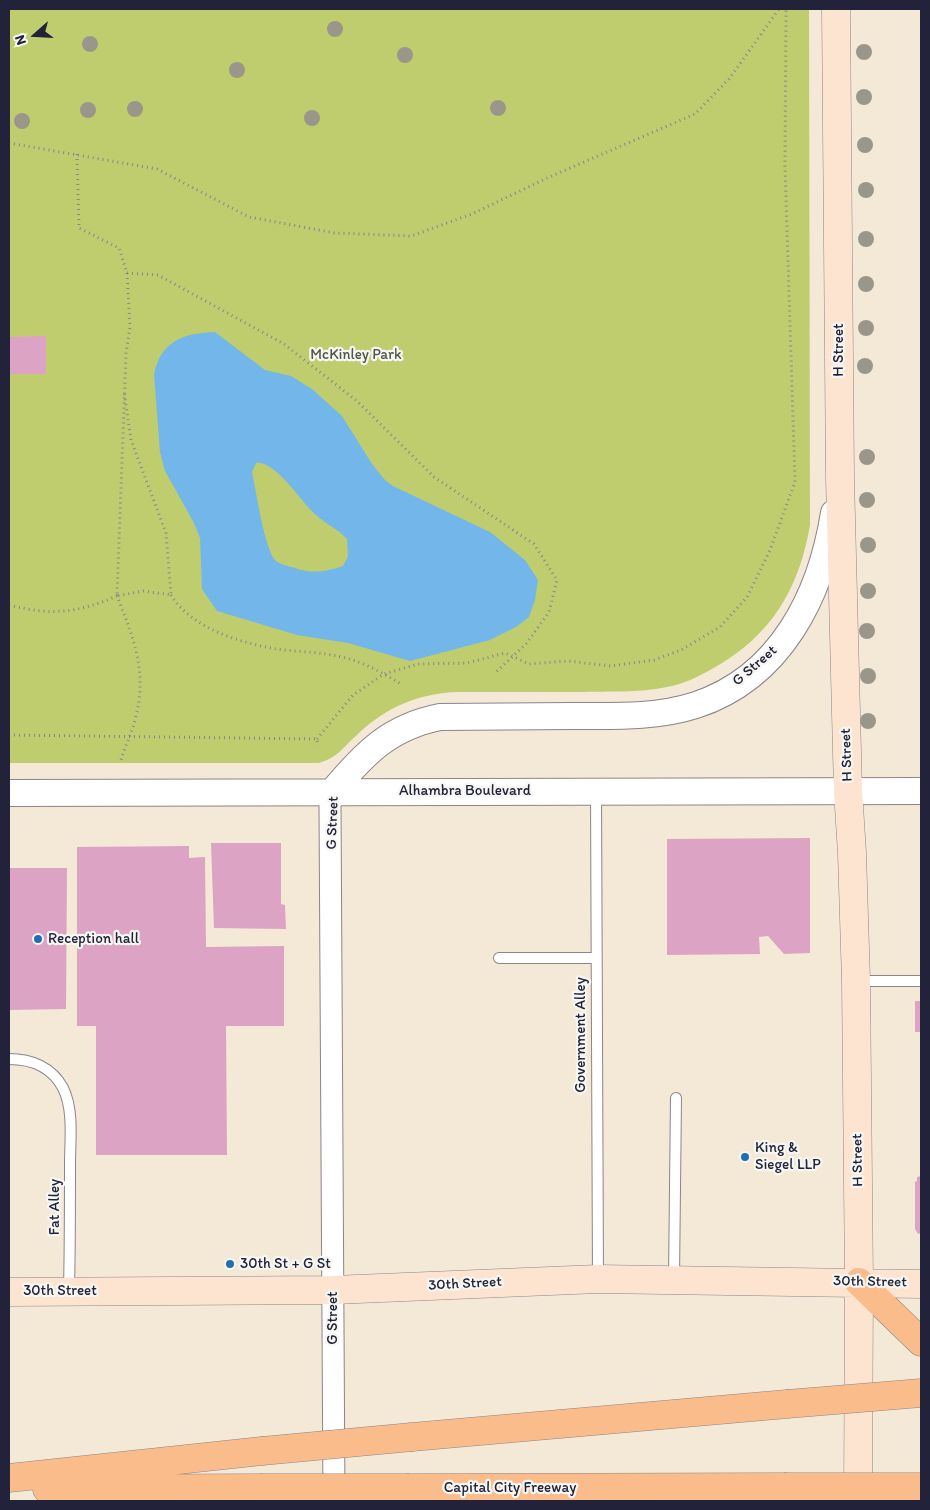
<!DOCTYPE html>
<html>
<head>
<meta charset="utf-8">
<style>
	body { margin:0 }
	#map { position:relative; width:930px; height:1510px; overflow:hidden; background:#f4e8d7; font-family:Itim,sans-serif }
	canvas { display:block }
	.frame { position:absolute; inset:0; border:10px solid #22223b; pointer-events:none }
	.north { position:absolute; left:10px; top:10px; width:50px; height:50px; -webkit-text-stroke:4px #f6f6f2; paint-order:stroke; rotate:251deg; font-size:14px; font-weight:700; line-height:20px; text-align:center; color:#22223b }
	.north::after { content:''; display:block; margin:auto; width:18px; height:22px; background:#22223b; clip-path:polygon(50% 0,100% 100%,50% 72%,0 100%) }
</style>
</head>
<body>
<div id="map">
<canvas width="930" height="1510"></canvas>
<div class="frame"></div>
<div class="north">N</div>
</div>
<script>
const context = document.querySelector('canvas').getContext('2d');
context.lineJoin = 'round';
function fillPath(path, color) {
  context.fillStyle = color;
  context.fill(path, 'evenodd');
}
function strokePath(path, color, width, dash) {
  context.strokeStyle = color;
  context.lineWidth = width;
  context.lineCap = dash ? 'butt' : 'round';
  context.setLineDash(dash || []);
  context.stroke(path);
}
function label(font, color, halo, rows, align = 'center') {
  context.font = font + ' Itim,sans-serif';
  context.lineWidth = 4.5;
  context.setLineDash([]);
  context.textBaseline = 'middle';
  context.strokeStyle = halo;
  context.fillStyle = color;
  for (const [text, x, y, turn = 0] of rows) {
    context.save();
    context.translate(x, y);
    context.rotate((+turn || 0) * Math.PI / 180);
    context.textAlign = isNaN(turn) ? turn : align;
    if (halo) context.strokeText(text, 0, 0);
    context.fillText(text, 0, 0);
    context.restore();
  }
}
fillPath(new Path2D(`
	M9,9h800l1,516c-11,65 -40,112 -98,144 -15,8 -28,15 -45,18 -29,6 -58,4 -87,5 -41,0 -81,0 -122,0 -38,1 -72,15 -100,42 -15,13 -19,23 -39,29h-310z`), '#c0cd6f');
fillPath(new Path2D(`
	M215,332l50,38 26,6 21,13 30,27 30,48 13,16 8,6 97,46 35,28 13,20 -3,20 -6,17 -13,10 -26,13 -80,21 -62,-18 -51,-8 -80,-24 -15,-22 -2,-51 -6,-15 -29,-52 -5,-19 -6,-77c6,-34 30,-42 61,-43zM256,463c20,-3 46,41 60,52 10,9 22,14 31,24l1,17 -5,10c-17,6 -31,8 -48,2 -6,-2 -14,-3 -19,-7 -11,-9 -20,-71 -24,-89z`), '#73b6e9');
fillPath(new Path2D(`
	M46,336v38h-37v-37z
	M810,838v115l-26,1 -16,-18 -9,1 1,17 -93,1v-116z
	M211,843h70v61l4,1 1,24 -72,-1z
	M189,846v12l16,-1 1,90 78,-1v80h-58l1,129h-131v-129h-19v-179z
	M9,868h58l-1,141 -57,1z
	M915,1001h6v31h-6z
	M921,1176v57l-3,1 -3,-5v-48l2,1v-5z`), '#dda3c4');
const service = new Path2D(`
	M596,792l2,486
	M499,958h97
	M857,981h64
	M9,1059c22,0 43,8 54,29 11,22 7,52 7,76 0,42 0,84 -1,126
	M674,1278l2,-180`);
const minor = new Path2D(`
	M332,792l-2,14 4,695`);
const tertiary = new Path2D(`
	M332,792c32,-38 57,-65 108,-75 44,0 88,-1 132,-1 41,0 84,2 124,-11 85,-28 125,-110 138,-192
	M9,793l912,-2`);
const secondary = new Path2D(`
	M836,9l4,469 8,313 4,62 4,128 3,301 -1,219
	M9,1292l324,-2 265,-11 323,5`);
const motorway = new Path2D(`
	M859,1282l62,60
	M412,1437l375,-33
	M9,1478l253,-27
	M409,1488l375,-1
	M47,1489l213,-1`);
strokePath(service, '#8b8589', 12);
strokePath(minor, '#8b8589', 23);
strokePath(tertiary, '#8b8589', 28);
strokePath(secondary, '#8b8589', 29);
strokePath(motorway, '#8b8589', 29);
strokePath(new Path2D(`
	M9,143l148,26 92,48 86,16 76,3 61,-22 75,-36 148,-64 34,-35 50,-70
	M77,154l2,74 40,20 8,25 3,54 -4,26 -9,243 26,-5 28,4 -5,-62 -35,-93 -7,-49
	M127,273l31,2 126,69 73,57 77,76 100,67 23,36 -8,32 -23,32 -32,30
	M171,595c20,33 69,48 106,54 22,3 44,3 65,8 21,5 41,16 59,27
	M9,605c42,11 68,8 108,-9 17,43 31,77 18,124 -3,13 -10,26 -14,40
	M9,735l308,4 1,7
	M317,739l36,-44 31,-21 34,-10 49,-1 38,-10 24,11 39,-3 43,5 43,-6 27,-10 39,-23 27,-30 23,-47 25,-68 -10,-316 1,-157`), '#8b8589', 3, [1, 4]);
strokePath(service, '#fff', 10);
strokePath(minor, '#fff', 21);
strokePath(tertiary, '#fff', 26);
strokePath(secondary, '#fde4d0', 28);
strokePath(motorway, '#f9bc8a', 28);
const motorwayBridge = new Path2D(`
	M787,1404l134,-11
	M262,1451l150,-14
	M784,1487h137
	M260,1488h149`);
strokePath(motorwayBridge, '#8b8589', 29, []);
strokePath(motorwayBridge, '#f9bc8a', 28);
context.fillStyle = '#9a978a';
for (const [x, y] of [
	[335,29],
	[90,44],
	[864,52],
	[405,55],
	[237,70],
	[864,97],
	[498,108],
	[135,109],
	[88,110],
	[312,118],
	[22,121],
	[865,145],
	[866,190],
	[866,239],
	[866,284],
	[866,328],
	[865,366],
	[867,457],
	[867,500],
	[868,545],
	[868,591],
	[867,631],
	[868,676],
	[868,721]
]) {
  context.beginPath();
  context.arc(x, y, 8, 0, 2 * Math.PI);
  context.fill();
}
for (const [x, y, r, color] of [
	[38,939,5,"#1f6fb2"],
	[745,1157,5,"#1f6fb2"],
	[230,1264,5,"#1f6fb2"]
]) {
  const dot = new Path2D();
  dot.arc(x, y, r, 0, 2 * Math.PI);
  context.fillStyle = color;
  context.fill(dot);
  strokePath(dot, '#f6f6f2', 2);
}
label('15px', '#22223b', '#f6f6f2', [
	["H Street",839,350,-90],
	["G Street",755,666,-41],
	["H Street",847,755,-92],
	["Alhambra Boulevard",465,791],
	["G Street",333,823,-88],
	["Government Alley",581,1035,-90],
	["H Street",858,1160,-91],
	["Fat Alley",55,1207,-90],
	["30th Street",870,1282,1],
	["30th Street",465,1284,-3],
	["30th Street",60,1291],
	["G Street",333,1318,-90],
	["Capital City Freeway",510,1488]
]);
label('15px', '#51554b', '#f6f6f2', [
	["McKinley Park",356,355]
]);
label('15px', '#22223b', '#f6f6f2', [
	["Reception hall",48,939],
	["King &",755,1148],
	["Siegel LLP",755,1165],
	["30th St + G St",240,1264]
], 'left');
</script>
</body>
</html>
